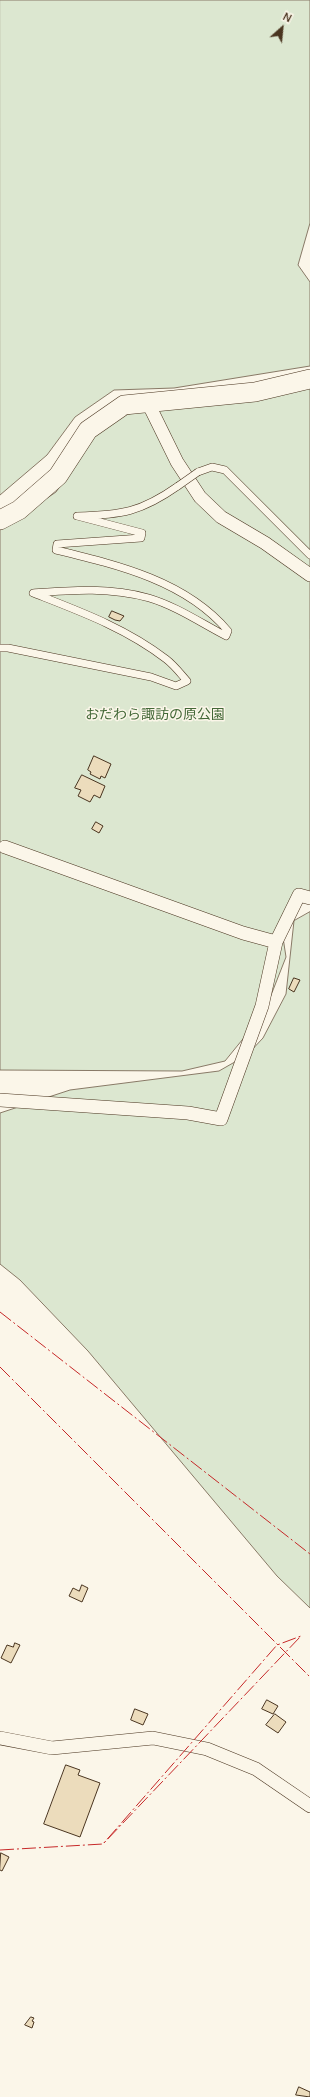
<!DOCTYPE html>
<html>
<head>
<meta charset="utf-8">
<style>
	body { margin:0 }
	#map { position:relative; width:310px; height:2097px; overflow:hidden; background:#fbf6e9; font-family:Manrope,sans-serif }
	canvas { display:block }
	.north { position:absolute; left:262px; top:8px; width:40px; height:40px; -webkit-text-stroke:3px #fbf6e9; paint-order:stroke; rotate:27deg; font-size:11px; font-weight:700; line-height:16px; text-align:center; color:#4a3520 }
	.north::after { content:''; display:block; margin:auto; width:14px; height:18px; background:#4a3520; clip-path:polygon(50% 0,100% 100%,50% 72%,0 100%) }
</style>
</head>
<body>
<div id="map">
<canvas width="310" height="2097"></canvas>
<div class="north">N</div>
</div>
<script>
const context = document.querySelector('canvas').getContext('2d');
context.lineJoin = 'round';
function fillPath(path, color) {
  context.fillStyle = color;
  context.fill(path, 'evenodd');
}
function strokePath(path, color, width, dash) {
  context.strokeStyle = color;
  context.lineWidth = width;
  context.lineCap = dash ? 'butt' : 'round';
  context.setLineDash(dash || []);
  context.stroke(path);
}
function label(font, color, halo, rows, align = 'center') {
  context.font = font + ' Manrope,"Noto Sans JP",sans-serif';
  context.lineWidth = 3;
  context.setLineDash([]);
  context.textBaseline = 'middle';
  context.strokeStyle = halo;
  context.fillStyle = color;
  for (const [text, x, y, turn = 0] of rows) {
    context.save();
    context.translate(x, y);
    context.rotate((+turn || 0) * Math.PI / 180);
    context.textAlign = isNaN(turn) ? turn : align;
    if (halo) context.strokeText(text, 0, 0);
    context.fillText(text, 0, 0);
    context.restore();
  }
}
const green = new Path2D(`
	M0,0h310v223l-12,42 12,17v84l-136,22 -60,2 -39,27 -28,38 -47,40z
	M310,379v522l-18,3 -10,27 4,26 -22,56 -39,48 -43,10 -182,-1v-540l56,-38 40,-58 28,-19z
	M310,912v696l-33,-32 -189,-225 -68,-71 -20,-16v-151l70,-23 149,-19 28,-16 16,-17 23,-44 8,-73z`);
fillPath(green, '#dce7d0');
strokePath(green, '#887966', 1);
const building = new Path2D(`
	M112,611l12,5 -4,5 -5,-1 -6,-3z
	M94,756l17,8 -6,14 -4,-2 -1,3 -10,-5 1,-2 -3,-2z
	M82,775l23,11 -5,12 -6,-3 -4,7 -12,-6 3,-6 -6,-2z
	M96,822l7,4 -4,7 -7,-4z
	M294,978l6,2 -6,12 -5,-3z
	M82,1585l6,3 -6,14 -13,-6 4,-8 6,3z
	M15,1643l5,2 -9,18 -10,-5 6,-13 6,2z
	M267,1700l11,6 -5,8 -11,-5z
	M135,1709l13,5 -5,11 -12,-5z
	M275,1714l11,8 -8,11 -12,-8z
	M66,1765l14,5 -2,5 22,8 -20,54 -36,-13z
	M1,1853l8,4 -7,14 -2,-1z
	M31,2017l3,1 -2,3 2,1 -2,6 -7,-3z
	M299,2087l11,5v5l-14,-2z`);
fillPath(building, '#ecdcbc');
strokePath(building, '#4a3520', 1);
const lane = new Path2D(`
	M198,472l14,-5 13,3 85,85
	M0,648h8l143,29 25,9 11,-5c-7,-8 -13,-16 -21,-22 -40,-31 -87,-48 -133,-66 40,-3 77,-6 116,5 27,8 52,25 77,38l2,-5c-42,-50 -110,-66 -172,-81l1,-6 84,-6 1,-5 -65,-17c45,-1 64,-4 101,-30`);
const street = new Path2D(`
	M148,403l29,59 23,35 21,20 44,26 45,32
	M5,847l238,86 33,9 23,-47 11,3
	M0,1100l188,13 33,6 41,-113 14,-64
	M0,1738l52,10 101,-10 54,11 49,20 54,37`);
const secondary = new Path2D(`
	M0,520l19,-10 39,-34 30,-46 36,-25 131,-13 55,-13`);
strokePath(lane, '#4a3520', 8);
strokePath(street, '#4a3520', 14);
strokePath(secondary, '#4a3520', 20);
strokePath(lane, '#fbf6e9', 7);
strokePath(street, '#fbf6e9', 13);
strokePath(secondary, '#fbf6e9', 19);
const laneBridge = new Path2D(`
	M178,486l20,-14`);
strokePath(laneBridge, '#4a3520', 8, []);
strokePath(laneBridge, '#fbf6e9', 7);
strokePath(new Path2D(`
	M0,1312l310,242
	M0,1367l310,310
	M0,1850l103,-6 198,-208 -24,9 -174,199`), '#c62828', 1, [14, 3, 2, 3]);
label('14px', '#436837', '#fbf6e9', [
	["おだわら諏訪の原公園",155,715]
]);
</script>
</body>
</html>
